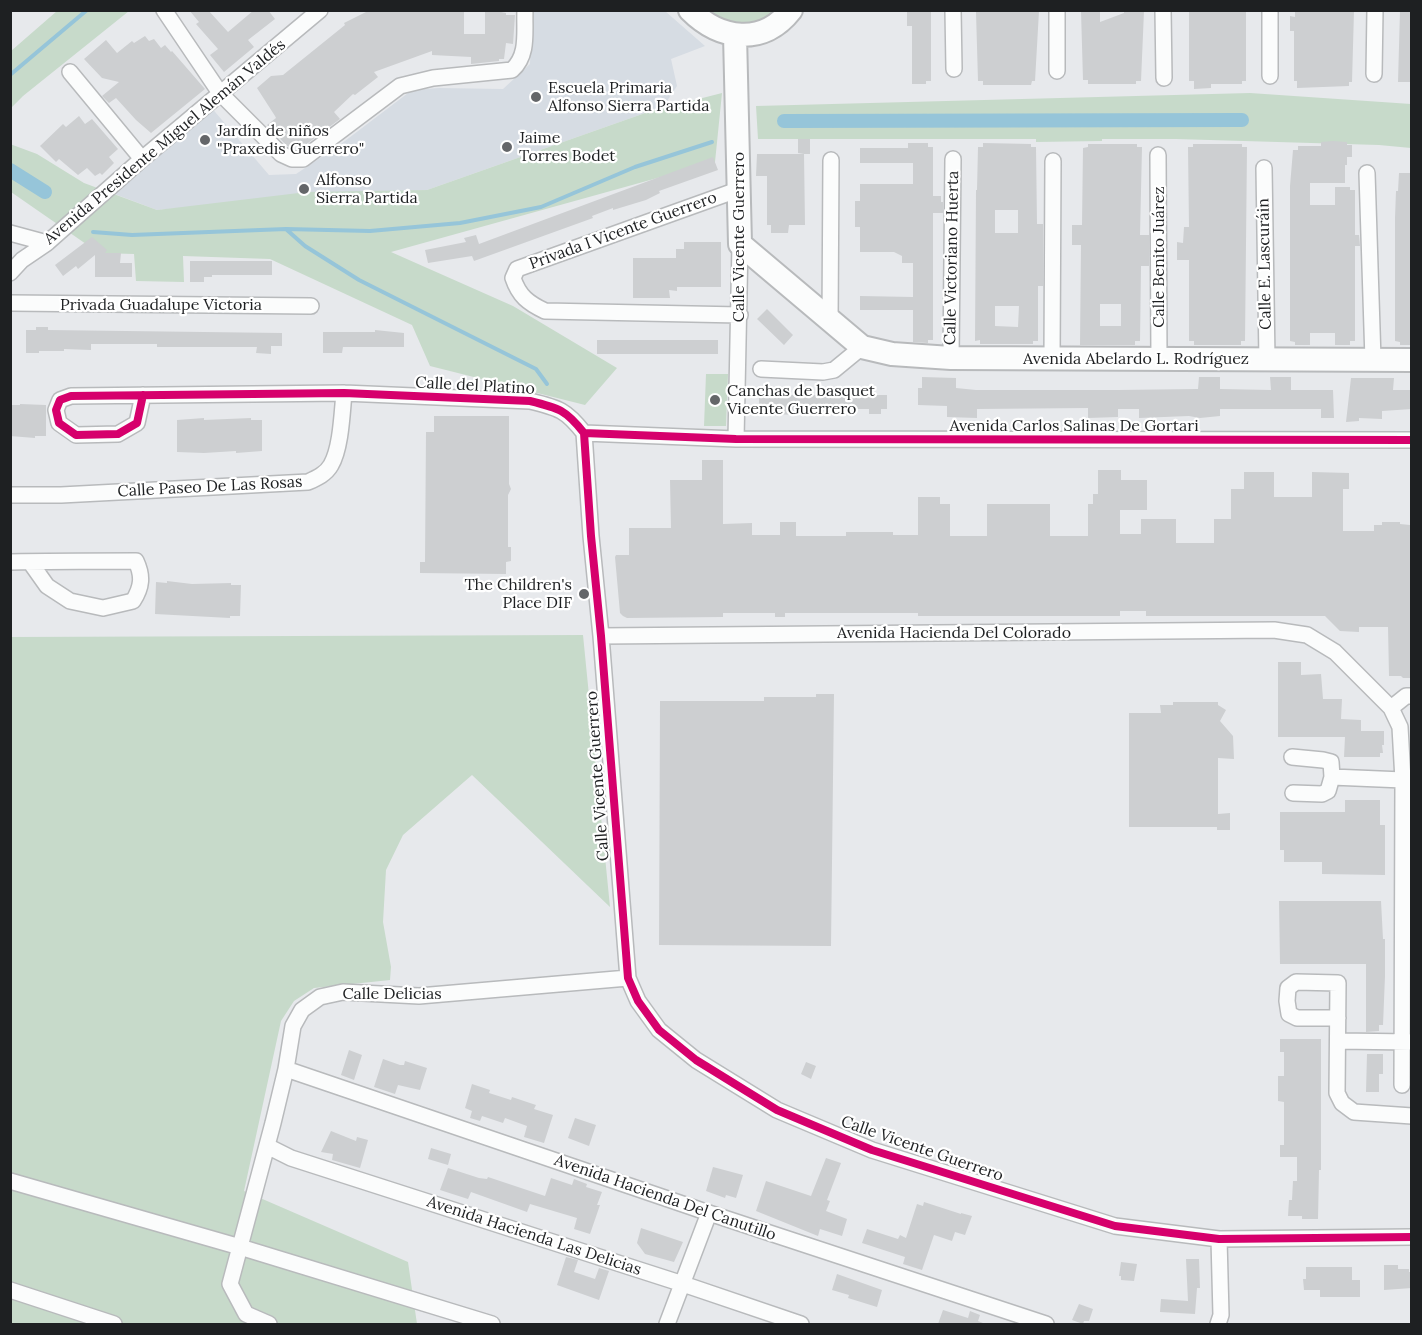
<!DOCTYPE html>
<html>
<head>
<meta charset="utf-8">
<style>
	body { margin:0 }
	#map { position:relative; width:1422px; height:1335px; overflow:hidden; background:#e7e9ec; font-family:Lora,serif }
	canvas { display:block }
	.frame { position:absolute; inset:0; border:12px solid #1e2022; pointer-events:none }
</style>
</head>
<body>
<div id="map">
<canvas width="1422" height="1335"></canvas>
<div class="frame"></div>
</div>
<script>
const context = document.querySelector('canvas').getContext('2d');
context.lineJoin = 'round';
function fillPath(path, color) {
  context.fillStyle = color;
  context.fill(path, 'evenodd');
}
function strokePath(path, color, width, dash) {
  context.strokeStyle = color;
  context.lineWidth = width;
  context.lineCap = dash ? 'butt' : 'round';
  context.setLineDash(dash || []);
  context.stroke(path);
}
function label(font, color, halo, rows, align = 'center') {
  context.font = font + ' Lora,serif';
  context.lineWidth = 4.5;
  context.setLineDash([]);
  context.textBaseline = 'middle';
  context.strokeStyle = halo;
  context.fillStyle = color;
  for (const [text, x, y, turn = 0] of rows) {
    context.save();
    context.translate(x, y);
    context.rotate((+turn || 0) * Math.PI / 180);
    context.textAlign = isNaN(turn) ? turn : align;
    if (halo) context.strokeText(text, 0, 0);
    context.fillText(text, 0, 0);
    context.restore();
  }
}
fillPath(new Path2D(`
	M532,11h133l40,35 -34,13 6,27 -12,18 -17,8 -221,78 -122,7 -148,13 -45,-17 98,-87 59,69 27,-1 45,-30 71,-54 27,-2 64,1 27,-25z`), '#d6dce3');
fillPath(new Path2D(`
	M57,11h72l-106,85 -12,12v-57z
	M702,11h80l-5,5 -36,12z
	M722,93l-7,69 -324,90 122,54 104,62 -32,37 -155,-39 -18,-41 -142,-66 -87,-3 1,26 -48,-1 -2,-27 -35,-1 -88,-61 -1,-48 27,10 47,29 73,27 150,-18 120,-2 221,-78z
	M1250,93l161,11v44l-32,-3 -203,-6h-74v2l-66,1v-3h-278l-2,-33z
	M706,374h22l-2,52h-22z
	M583,635l27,272 -138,-132 -69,60 -17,35 -3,52 8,45 -1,13 -76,8 -20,13 -13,20 -37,170 164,71 9,62h-406l-1,-687z`), '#c7daca');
strokePath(new Path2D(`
	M10,75l77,-65
	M287,230l18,16 54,34 177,89 11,15
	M93,232l39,3 154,-6 84,2 90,-8 81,-16 94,-40 77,-25`), '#96c5d9', 4);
strokePath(new Path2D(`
	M784,121l458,-1
	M10,170l35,22`), '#96c5d9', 14);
fillPath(new Path2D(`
	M189,10h19l20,22 26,-22h14l7,9 -27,21 6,7 -30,25 -14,-17 8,-6 -22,-25 3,-2z
	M370,10h94v24h21v-24h16v2l5,1v2h9l-2,29 -7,-1 -2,16h-5v2l-28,3v-7l-39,-2v-4l-58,21 4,5 -23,18 -2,-1 -19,18 6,7 -40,30 -4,-4 -4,3 -5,-2 -20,-21 9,-7 -1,-2 -18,-28 14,-12 12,-1 62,-50 -1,-2z
	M907,10l24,1v70h-5v3h-14v-58h-5z
	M981,10l58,1 -4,70h-3l-1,4h-48v-4h-5l-2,-69z
	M1100,10v12l24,-9v-3l20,1 -3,70h-5v3h-48v-4h-5l-2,-69z
	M1194,10h52v71h-4v3h-31v4l-17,1v-8h-5v-69z
	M1295,10l59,1 -2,71h-3v4l-52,2v-7h-3v-50h-4v-15l5,1z
	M1400,11h12v71h-14z
	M145,36l4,5 5,-2 7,9 4,-3 6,7 1,-1 33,38 -54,44 -15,-13 -20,-22 -7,5 -7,-7 17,-14 -17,-4 -18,-19 22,-19 11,13 15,-12 2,2z
	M79,116l6,8 7,-5 26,30 -9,8 5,6 -12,12 -2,-2 -5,3 -8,-8 -9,7 -19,-16 -3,3 -16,-16 23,-22 3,3z
	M798,139h12v15h-6l1,71h-16l-1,8h-17v-8h-4v-49h-11l1,-22h47l-6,-1z
	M1333,141l14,1v3h5v12h-5v8h-2v18h-35v22h25v-18h15v3h5v45h4l1,11h-5v95h-5v4h-15v-12h-25v12h-15v-3l-5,-1v-155l3,-36h5v-4h23v-4z
	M908,143h20v4h5v49h8v6h2v11h-10v127h-5v3l-15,-1v-32h-53v-14l53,1v-34h-11v-7l-8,-4h-34v-25h-5v-26h5v-17h53v-21h-53v-15h48z
	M983,143l48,1v3h5l1,77h6v62h-5v55h-5v3h-53v-4l-5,1 1,-151h1l1,-43h5zM995,210h23v23h-23zM995,306h24l-1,21 -23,-1z
	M1088,144h49v3h5l-2,88h9v31h-8l-1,75h-5v4h-55l1,-100h-9v-20h10l1,-77 5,-1zM1100,304h21v22h-21z
	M1193,144h49v3h5l-2,194h-4v4h-47v-4h-5v-81h-12v-18l6,1 1,-16h5l-1,-80h5z
	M713,157l5,13 -59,21 1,2 -14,7 -33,10v-2l-21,8 1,2 -119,43 -2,-5 -44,7 -3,-13 41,-8 -2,-4 12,-3 3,9z
	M1399,173h13v172h-12v-3l-5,-1v-123l1,-27h2z
	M92,237l15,13 -2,3h16l-1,10h12v14h-37v-22l-17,14 -2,-3 -13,10 -8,-11z
	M684,242h37v45h-44v4l-8,-1 1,8h-37v-40h43v-9h8z
	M190,261h82v14h-60v2h-8v5h-14z
	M767,309l26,26 -9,10 -27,-26z
	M36,327h12v3l234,3v13h-11v8l-15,-1 1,-6h-100v-3h-66v6l-27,-1v2h-25v2h-13v-23h10z
	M375,330l29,3v14h-61l-1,6h-19v-21h52z
	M597,340h121v14h-121z
	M922,377l34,1v10l20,2h142l80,-1 1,-12h21v12l51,1 -1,-13h21v13h42l1,28h-13v-9h-101v7l-20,2 -11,-2 -50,2v-9h-21v8l-30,1v-10l-111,1v9l-30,-1v-11l-29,-1v-17h4z
	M1351,378h43l-1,12h19v19l-30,2v8l-23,-1v3l-13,1z
	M759,395h128v14h-6v5h-12v-5h-59v6l-51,-1z
	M20,404l26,1v31h-11v2l-25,-2v-31h10z
	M434,416h75v68l2,5 -3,6v52h3v14l-5,1v12l-86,-1v-11h5l1,-130h8z
	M204,418v2l47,-2v2h11v31l-26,2v-2l-32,2 -27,-1v-32z
	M702,460h21v64l29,-1v12h28v-13h16v14h50v-4h47v3h25v-38h22v7h10v32h37v-32h63v32h38v-32h5v-10h5v-24h23v10h26v30h-27v24h21v-15h35v24h38v-24h17v-30h13v-17h30v25h38v-25l37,1v16h-6v42h31v-6h8v-3h18v2l10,1v6h2v147h-9l-2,-2h-12l-1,-49h-29v5l-19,-1 -15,-15h-179v-5h-26v5h-202v-3h-133v4h-10v-4h-52v4l-96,1 -4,-2 -3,-3 -5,-56 1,-2h13v-27h42l-1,-48h32z
	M167,581l25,3 39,-1v2h10l-1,31h-10v2l-75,-4 1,-32 11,1z
	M1278,662h23v13l20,-1 2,25h19l-1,20 20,1v11h23v14h-2l1,8h-3v4h-36l1,-20h-67z
	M816,694h18l-3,252 -172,-1 1,-244h104v-4h52z
	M1173,702h45v3l8,5 -6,11 13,15 1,23 -16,-1v56l12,-1v17h-13v-3h-88v-114h32l-1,-8h13z
	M1345,800h35v25h5v50l-63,-1v-12h-38v-12h-4v-38h65z
	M1279,901h102l2,38h2v37l-2,49h-4v6l-13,1v-68h-86z
	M1280,1039h41v131h-2l-1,49h-16v-3h-14l1,-16h3l1,-19h4v-24h-17v-12h4v-43l-6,-1v-25h6v-24h-4z
	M349,1050l13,5 -8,25 -13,-5z
	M1367,1054h16v20h-4v18h-13z
	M383,1059l17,6h4l1,-4 22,7 -7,22 -22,-5 -3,9 -21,-7z
	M806,1062l10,4 -5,13 -10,-5z
	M472,1084l18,6 -1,3 22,7 1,-3 24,8 -2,4 19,6 -9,28 -20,-6 3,-11 -22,-8 -2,5 -21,-7 -2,5 -10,-3 2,-7 -7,-3z
	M575,1118l21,7 -7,21 -21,-8z
	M331,1131l25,10 1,-4 11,3 -8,28 -28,-8 1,-6 -12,-2z
	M431,1148l20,6 -3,11 -20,-6z
	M826,1158l15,5 -14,37 3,1 -4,10 21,8 -5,17 -22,-7 -2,7 -62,-25 10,-30 45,15z
	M713,1167l30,8 -7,23 -10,-3 -1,3 -19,-7z
	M448,1168l31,10 8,1 1,-2 57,19 6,-18 21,7 2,-6 13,5 -1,3 16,5 -5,13h3l-10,29 -16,-5 3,-11 -47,-14 -3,8 -56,-20 -3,7 -28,-9z
	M924,1202l37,12v-1l11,3 -7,19 -10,-3 -3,9 -18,-6 -12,35 -19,-6 2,-7 -43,-14 5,-14 31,10 2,-4 6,3 11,-34 6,2z
	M641,1228l42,14 -9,20 -29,-8 -8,-11z
	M566,1257l12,3 -4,12 21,7 4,-11 10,3 -10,29 -42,-15z
	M1186,1259h13l1,29h-3l-2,26 -35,-2 1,-13 27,2z
	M1121,1262l16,2 -3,17 -13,-1v-4h-2z
	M1384,1265h14v4h11v3h3v16l-28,2z
	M1306,1267h46v13h8v17h-40v-7h-16l-1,-11h3z
	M837,1274l45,16 -5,17 -29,-9 1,-3 -17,-5z
	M1079,1304l14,5 -4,12h-5l-1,3 -11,-4z
	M943,1310l25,8 2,-7 10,4 -2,6 5,2v1h-45z`), '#cdcfd1');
const street = new Path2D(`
	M164,10l56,83 61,61 11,5h11l97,-73 33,-8 79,-8c17,-15 12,-39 13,-60
	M953,10l1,59
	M1057,10v61
	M1163,10l1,68
	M70,72l72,87
	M1374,74l1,-64
	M1270,76v-66
	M1158,155l1,205
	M1264,168l3,192
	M1367,173l6,187
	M740,189l-223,80 -4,9c6,18 15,25 32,33l195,4
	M10,233l37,10
	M10,273l12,-13 25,-17 95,-84 178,-149
	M10,303l301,3
	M830,323l1,-163
	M951,358l2,-199
	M1052,359l1,-198
	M761,369l62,3 11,-2 28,-23
	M143,395l-6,28 -19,11 -42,1 -17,-12 -3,-13 4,-10 11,-4 273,-3 186,8c29,7 36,9 54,32l152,6 676,1
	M584,433l7,103 10,100 27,342 10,23 21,29 37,30 81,50 95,40 243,76 104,13 193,-2
	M736,439l4,-195
	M10,495h51l247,-13c9,-4 18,-8 23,-17 10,-17 11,-52 13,-72
	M10,562c42,-1 84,-1 126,-1 7,15 6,26 -3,40l-30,7 -33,-7 -23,-15 -17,-24
	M601,636l673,-6 33,5 28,17 56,56 9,19 3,53 -1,305
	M1391,708l15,-12h6
	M1292,757l31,3 8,2 1,15 -4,14 -6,3 -29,-1
	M1332,777l71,3
	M1338,1018h-41l-8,-4 -2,-13 1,-13 8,-6 42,1 -1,110 5,10 12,9 58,4
	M1338,1041l74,1
	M286,1069l423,144 337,111
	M267,1146l24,12 392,126 118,40
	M10,1181l230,66 252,77
	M10,1290l104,34
	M269,1324l-23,-10 -16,-30 43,-161 13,-54 7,-43 9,-16 18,-13 23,-5 76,4 209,-18
	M667,1324l42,-111
	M1218,1324l3,-9 -2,-76`);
const secondary = new Path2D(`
	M690,10c30,30 73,36 101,0
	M735,35l5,209 122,103 30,7 59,4 461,2`);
strokePath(street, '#b8babc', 18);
strokePath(secondary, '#b8babc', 26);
strokePath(street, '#fbfcfc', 15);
strokePath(secondary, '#fbfcfc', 22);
strokePath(new Path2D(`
	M143,395l-6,28 -19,11 -42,1 -17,-12 -3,-13 4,-10 11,-4 273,-3 186,8c29,7 36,9 54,32l152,6 676,1
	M584,433l7,103 10,100 27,342 10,23 21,29 37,30 81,50 95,40 243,76 104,13 193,-2`), '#d6006c', 8);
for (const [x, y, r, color] of [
	[536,97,6,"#646669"],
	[205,140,6,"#646669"],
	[507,147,6,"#646669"],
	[304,189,6,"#646669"],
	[715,400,6,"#646669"],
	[584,594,6,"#646669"]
]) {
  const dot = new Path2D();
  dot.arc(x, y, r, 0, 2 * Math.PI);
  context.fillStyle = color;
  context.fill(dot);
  strokePath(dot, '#fff', 2);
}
label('16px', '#1e2022', '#fff', [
	["Escuela Primaria",548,88],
	["Alfonso Sierra Partida",548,106],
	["Jardín de niños",217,131],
	["\"Praxedis Guerrero\"",217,149],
	["Jaime",519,138],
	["Torres Bodet",519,156],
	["Alfonso",316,180],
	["Sierra Partida",316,198],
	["Canchas de basquet",727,391],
	["Vicente Guerrero",727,409],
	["The Children's",572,585,"right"],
	["Place DIF",572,603,"right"]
], 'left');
label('16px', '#1e2022', '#fff', [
	["Avenida Presidente Miguel Alemán Valdés",165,142,-40],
	["Privada I Vicente Guerrero",623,231,-20],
	["Calle Vicente Guerrero",739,237,-90],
	["Calle Benito Juárez",1159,257,-90],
	["Calle Victoriano Huerta",952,258,-89],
	["Calle E. Lascuráin",1265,264,-91],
	["Privada Guadalupe Victoria",161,305],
	["Avenida Abelardo L. Rodríguez",1136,359],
	["Calle del Platino",475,386,3],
	["Avenida Carlos Salinas De Gortari",1074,426],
	["Calle Paseo De Las Rosas",210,487,-3],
	["Avenida Hacienda Del Colorado",954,633],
	["Calle Vicente Guerrero",598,776,-94],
	["Calle Delicias",392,994],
	["Calle Vicente Guerrero",922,1149,19],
	["Avenida Hacienda Del Canutillo",665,1198,19],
	["Avenida Hacienda Las Delicias",534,1236,18]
]);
</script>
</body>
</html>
